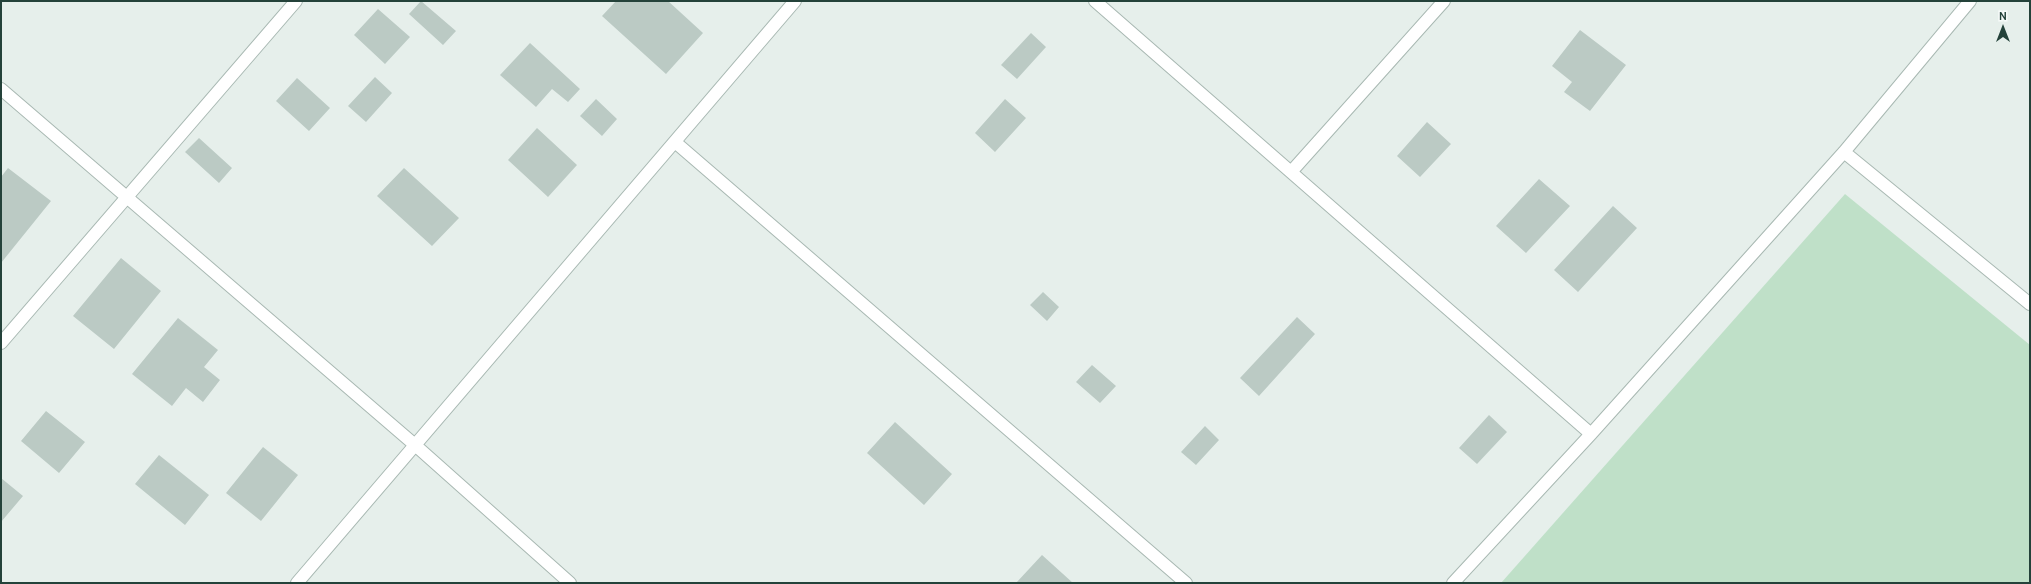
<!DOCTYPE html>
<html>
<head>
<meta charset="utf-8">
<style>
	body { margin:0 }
	#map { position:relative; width:2031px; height:584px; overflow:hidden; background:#e6efeb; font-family:Cabin,sans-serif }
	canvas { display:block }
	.frame { position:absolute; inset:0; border:2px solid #24423a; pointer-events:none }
	.north { position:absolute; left:1983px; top:8px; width:40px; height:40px; -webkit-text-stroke:3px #f7fbf9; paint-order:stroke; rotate:0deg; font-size:11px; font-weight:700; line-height:16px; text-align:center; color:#24423a }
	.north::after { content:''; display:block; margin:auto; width:14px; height:18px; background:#24423a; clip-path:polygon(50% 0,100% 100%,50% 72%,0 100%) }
</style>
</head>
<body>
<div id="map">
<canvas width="2031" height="584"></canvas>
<div class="frame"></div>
<div class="north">N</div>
</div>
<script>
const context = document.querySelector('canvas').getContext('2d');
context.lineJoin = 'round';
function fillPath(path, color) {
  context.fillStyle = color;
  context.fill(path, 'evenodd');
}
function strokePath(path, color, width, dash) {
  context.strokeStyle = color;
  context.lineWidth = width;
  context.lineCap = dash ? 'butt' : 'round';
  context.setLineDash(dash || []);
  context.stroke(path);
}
fillPath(new Path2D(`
	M1845,194l185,151v238h-529z`), '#bfe0c8');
fillPath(new Path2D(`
	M421,1l35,30 -13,14 -34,-31z
	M616,1h52l35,32 -37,41 -64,-58z
	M378,9l32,28 -25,27 -31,-29z
	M1580,30l46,35 -36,46 -26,-19 8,-10 -20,-16z
	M1031,33l15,14 -29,32 -16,-14z
	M530,43l50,46 -12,13 -16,-13 -16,18 -36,-32z
	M375,77l17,16 -26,29 -18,-16z
	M297,78l33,30 -21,23 -33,-30z
	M596,99l21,20 -15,17 -22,-20z
	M1005,99l21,19 -31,34 -20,-19z
	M1427,122l24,22 -31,33 -23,-21z
	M537,128l40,37 -29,32 -40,-37z
	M199,138l33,30 -13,15 -34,-31z
	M8,168l43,33 -50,62v-86z
	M404,168l55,50 -27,28 -55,-50z
	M1539,179l31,27 -44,47 -30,-27z
	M1613,206l24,22 -59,64 -24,-22z
	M121,258l40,33 -47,58 -41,-33z
	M1043,292l16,15 -12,14 -17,-16z
	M1297,317l18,17 -56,62 -19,-18z
	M178,318l40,32 -14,17 16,13 -17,22 -17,-14 -14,18 -40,-32z
	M1092,365l24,21 -16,17 -24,-21z
	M46,411l39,31 -26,31 -38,-32z
	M1489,415l18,17 -30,32 -18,-16z
	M895,422l57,52 -28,31 -57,-52z
	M1205,426l14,14 -23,25 -15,-13z
	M263,447l35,28 -37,46 -35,-28z
	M159,455l50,40 -24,30 -50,-41z
	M1,478l22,18 -22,26z
	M1042,555l31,28h-57z`), '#bbcac4');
const minor = new Path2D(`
	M1095,1l496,433
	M1,89l414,356 155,138
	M675,142l511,441
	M1844,152l186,152
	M1291,172l153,-171
	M1,343l295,-342
	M297,583l498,-582
	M1453,583l138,-149 253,-282 126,-151`);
strokePath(minor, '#a8b8b2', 14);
strokePath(minor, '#fff', 12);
</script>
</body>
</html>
